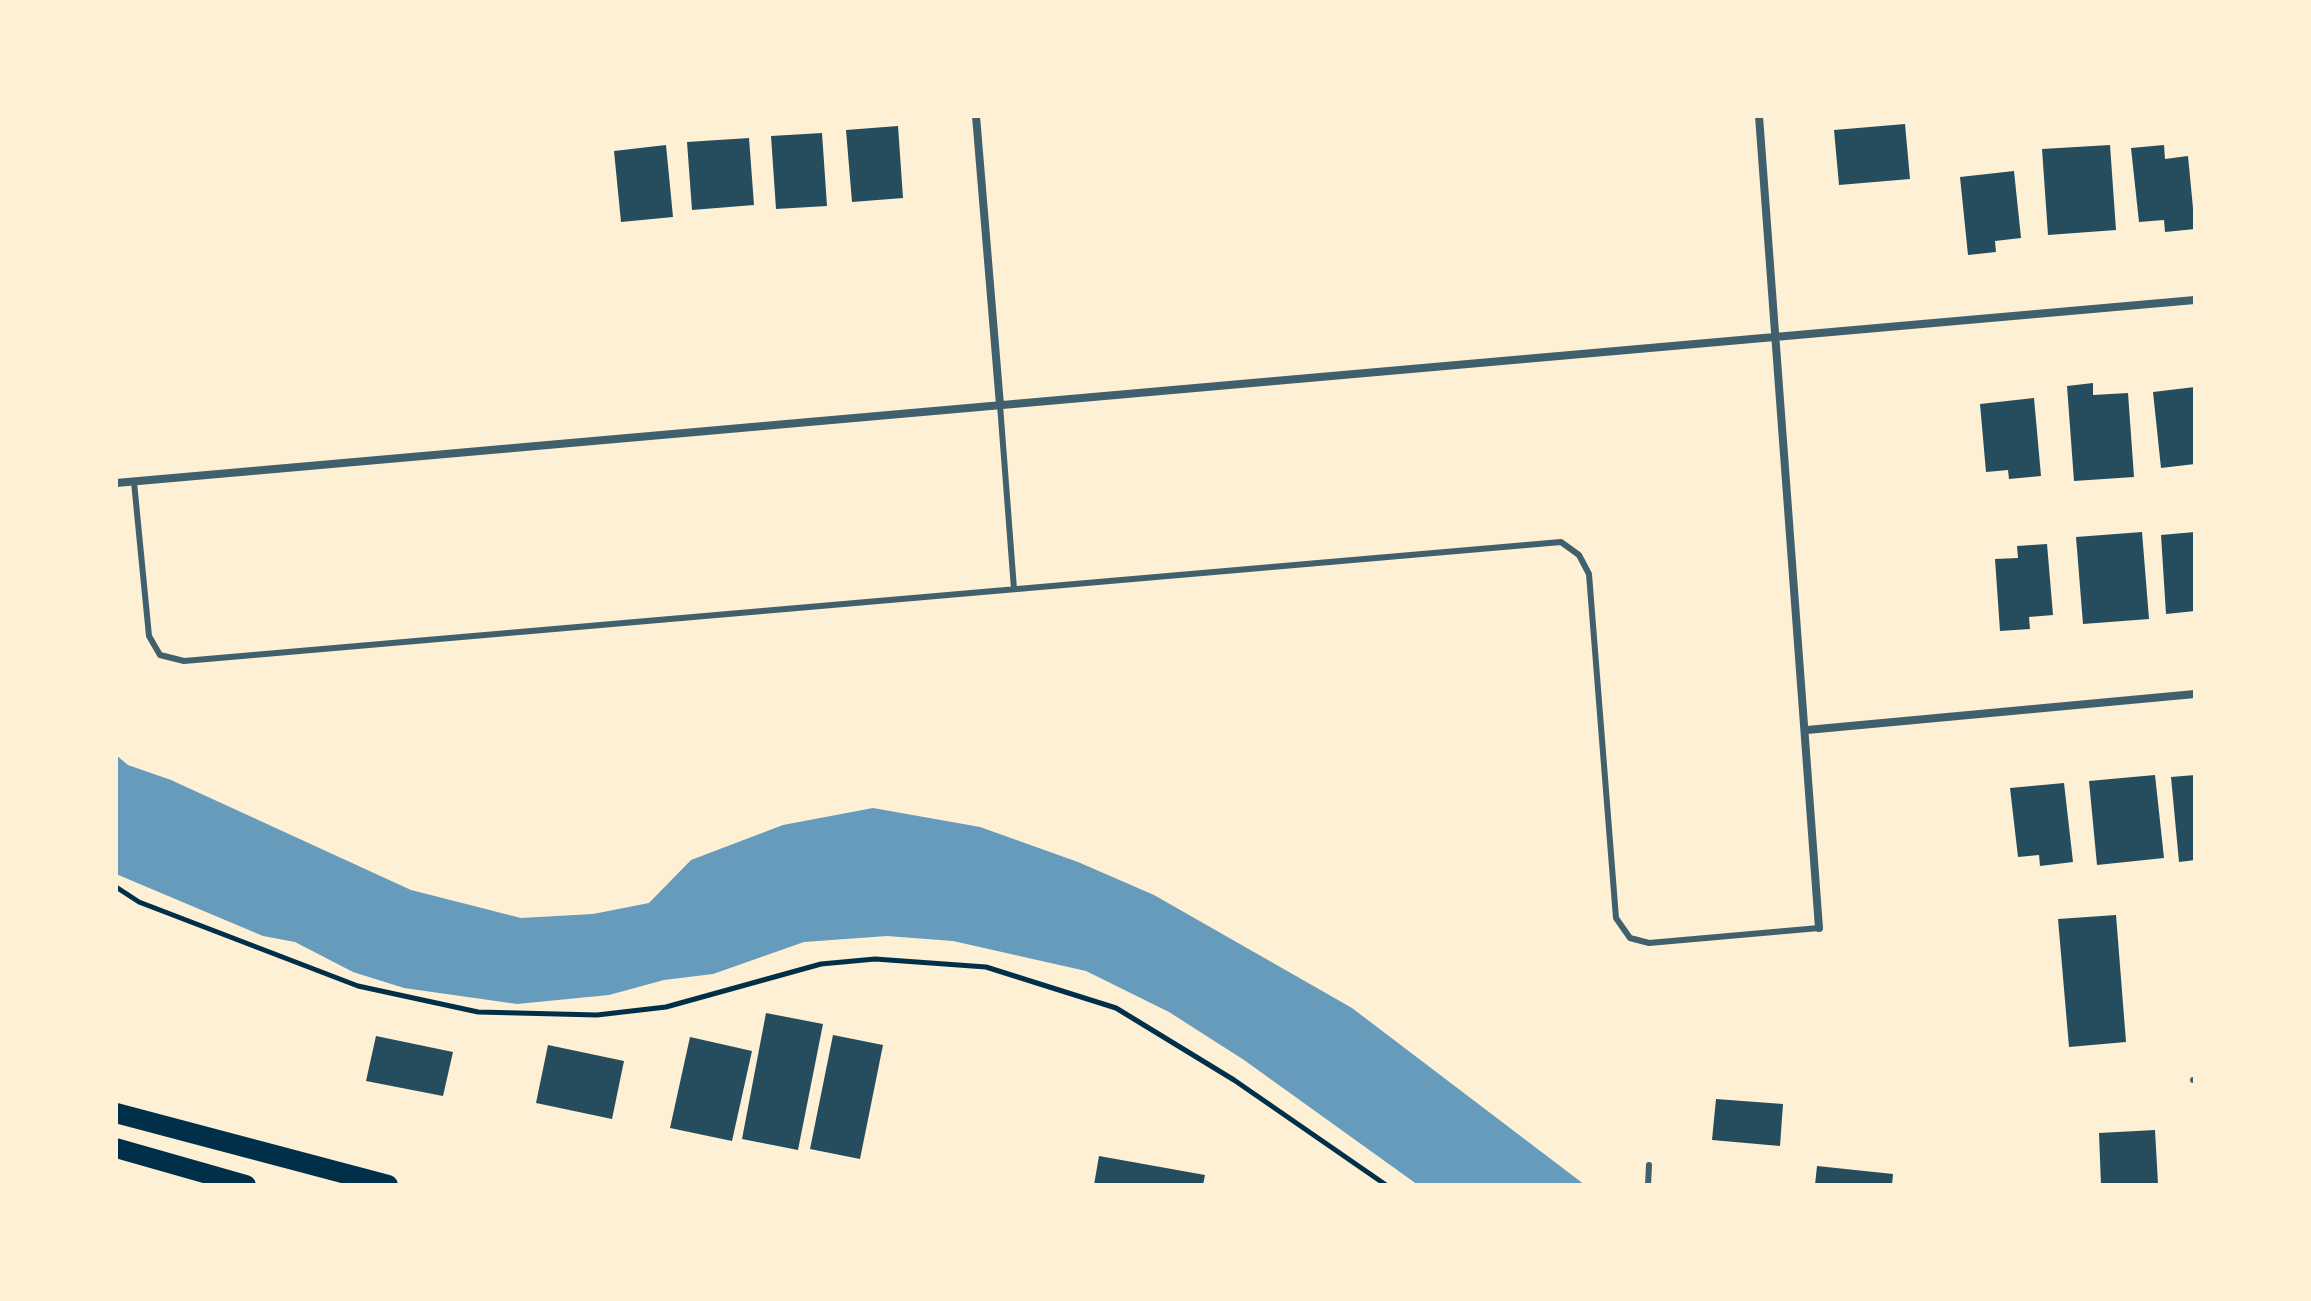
<!DOCTYPE html>
<html>
<head>
<meta charset="utf-8">
<style>
	body { margin:0 }
	#map { position:relative; width:2311px; height:1301px; overflow:hidden; background:#fdf0d5; font-family:Signika,sans-serif }
	canvas { display:block }
	.frame { position:absolute; inset:0; border:118px solid #fdf0d5; pointer-events:none }
</style>
</head>
<body>
<div id="map">
<canvas width="2311" height="1301"></canvas>
<div class="frame"></div>
</div>
<script>
const context = document.querySelector('canvas').getContext('2d');
context.lineJoin = 'round';
function fillPath(path, color) {
  context.fillStyle = color;
  context.fill(path, 'evenodd');
}
function strokePath(path, color, width, dash) {
  context.strokeStyle = color;
  context.lineWidth = width;
  context.lineCap = dash ? 'butt' : 'round';
  context.setLineDash(dash || []);
  context.stroke(path);
}
fillPath(new Path2D(`
	M116,755l12,10 43,15 240,110 110,28 72,-4 56,-11 42,-43 92,-35 90,-17 107,19 98,35 76,33 198,113 233,177h-167l-174,-125 -75,-48 -83,-41 -133,-30 -66,-5 -83,6 -91,32 -49,6 -55,15 -92,9 -113,-16 -51,-16 -58,-30 -32,-6 -147,-62z`), '#669bbc');
fillPath(new Path2D(`
	M1905,124l5,55 -71,6 -5,-55z
	M898,126l5,72 -51,4 -6,-72z
	M822,133l5,73 -51,3 -5,-73z
	M749,138l5,67 -62,5 -5,-68z
	M666,145l7,72 -52,5 -7,-71z
	M2110,145l6,85 -68,5 -6,-86z
	M2164,145l1,14 23,-3 7,73 -30,3 -1,-12 -25,2 -8,-74z
	M2014,171l7,67 -26,3 1,11 -28,3 -8,-78z
	M2093,383v12l35,-2 6,84 -60,4 -7,-95z
	M2195,387v77l-34,4 -8,-76z
	M2034,398l7,78 -32,3 -1,-9 -22,2 -6,-68z
	M2142,532l7,87 -66,5 -7,-87z
	M2195,532v79l-29,3 -5,-79z
	M2047,544l6,71 -24,2 1,12 -30,2 -5,-72 23,-1 -1,-12z
	M2155,775l9,83 -67,7 -8,-84z
	M2195,775v85l-16,2 -8,-85z
	M2064,783l9,79 -33,4 -1,-11 -21,2 -8,-69z
	M2116,915l10,127 -57,5 -11,-128z
	M766,1013l57,11 -25,126 -56,-11z
	M833,1035l50,10 -23,114 -50,-10z
	M376,1036l77,16 -10,44 -77,-15z
	M690,1037l62,14 -20,90 -62,-13z
	M548,1045l76,16 -12,58 -76,-16z
	M1716,1099l67,5 -3,42 -68,-6z
	M2155,1130l3,54 -57,1 -2,-52z
	M1099,1156l106,19 -2,10h-109z
	M1817,1166l76,8 -1,11h-77z`), '#264d5e');
strokePath(new Path2D(`
	M116,887l23,15 219,84 120,26 119,3 69,-8 155,-43 54,-5 111,8 130,41 118,72 152,105`), '#003049', 5);
strokePath(new Path2D(`
	M1000,405l14,184
	M134,482l15,154 11,19 24,6 1377,-119 18,13 10,19 27,344 14,20 19,5 170,-15
	M2193,1080h2
	M1648,1185l1,-20`), '#3f606c', 6);
strokePath(new Path2D(`
	M976,116l24,289
	M1759,116l60,812
	M116,483l2079,-183
	M1807,730l388,-36`), '#3f606c', 8);
strokePath(new Path2D(`
	M116,1113l272,72
	M116,1148l130,37`), '#003049', 20);
</script>
</body>
</html>
